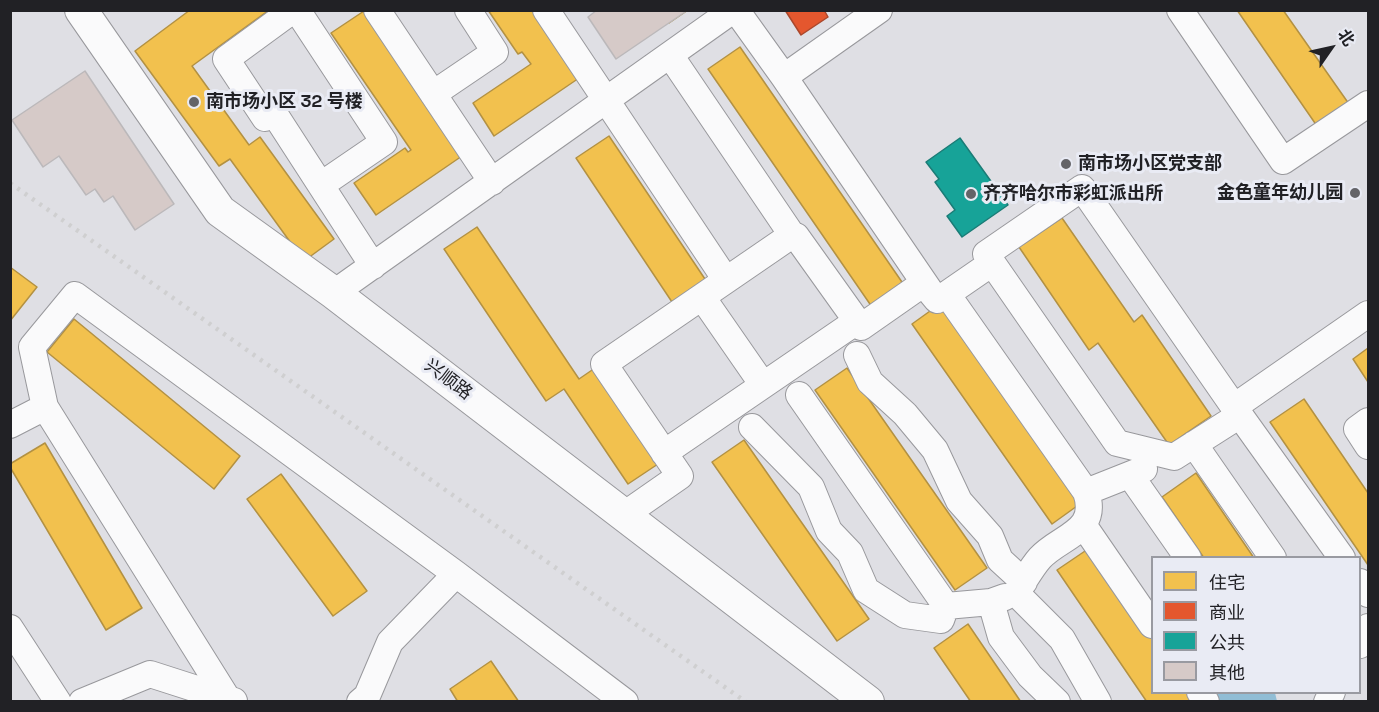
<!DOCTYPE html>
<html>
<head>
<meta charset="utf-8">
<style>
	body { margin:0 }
	#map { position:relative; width:1379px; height:712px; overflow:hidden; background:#dfdfe4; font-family:"Space Grotesk","Noto Sans SC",sans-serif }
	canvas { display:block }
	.frame { position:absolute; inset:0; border:12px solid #212125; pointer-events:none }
	.legend { position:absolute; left:1151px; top:556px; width:210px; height:138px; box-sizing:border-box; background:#e9ebf4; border:2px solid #999aa1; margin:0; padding:8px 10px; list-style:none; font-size:18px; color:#212125 }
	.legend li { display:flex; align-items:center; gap:12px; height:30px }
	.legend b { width:30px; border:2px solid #999aa1 }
	.north { position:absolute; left:1301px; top:18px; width:60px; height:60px; -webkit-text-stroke:4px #e9ebf4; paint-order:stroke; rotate:56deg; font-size:16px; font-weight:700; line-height:24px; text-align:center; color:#212125 }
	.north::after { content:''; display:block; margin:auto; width:21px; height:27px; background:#212125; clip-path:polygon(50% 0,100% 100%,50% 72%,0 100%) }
</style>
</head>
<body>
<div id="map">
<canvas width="1379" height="712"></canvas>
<div class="frame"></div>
<ul class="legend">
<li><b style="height:16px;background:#f2c14e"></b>住宅</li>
<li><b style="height:16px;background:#e4572e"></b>商业</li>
<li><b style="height:16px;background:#17a398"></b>公共</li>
<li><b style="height:16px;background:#d6cac8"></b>其他</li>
</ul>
<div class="north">北</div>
</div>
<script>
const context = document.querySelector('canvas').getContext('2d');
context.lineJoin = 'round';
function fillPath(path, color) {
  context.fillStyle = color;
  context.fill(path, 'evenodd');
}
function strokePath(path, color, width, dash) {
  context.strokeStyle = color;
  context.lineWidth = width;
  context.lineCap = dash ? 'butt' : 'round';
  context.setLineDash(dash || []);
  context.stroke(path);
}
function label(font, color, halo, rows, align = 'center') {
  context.font = font + ' "Space Grotesk","Noto Sans SC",sans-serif';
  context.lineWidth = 6;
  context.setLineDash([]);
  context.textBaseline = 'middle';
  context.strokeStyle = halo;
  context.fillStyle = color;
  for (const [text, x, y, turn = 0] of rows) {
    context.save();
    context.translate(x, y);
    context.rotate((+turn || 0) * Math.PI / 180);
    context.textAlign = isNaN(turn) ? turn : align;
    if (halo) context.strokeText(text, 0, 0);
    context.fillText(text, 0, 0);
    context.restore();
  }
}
fillPath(new Path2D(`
	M1218,692l57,1 2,8 -61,1z`), '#91bdd5');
const homes = new Path2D(`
	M190,10h79l-77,56 57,79 11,-8 74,102 -30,22 -74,-102 -11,7 -84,-115z
	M488,10h49l45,66 -88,60 -21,-33 58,-39 -9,-12 -4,2z
	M661,10h27l-19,13z
	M1237,10h46l66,94 -32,22z
	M364,11l98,145 -86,59 -22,-32 51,-35 3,4 3,-2 -80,-117z
	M740,47l164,238 -32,22 -164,-238z
	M609,136l102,152 -33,23 -102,-153z
	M1062,218l72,104 8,-7 69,101 -42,29 -71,-102 -9,7 -70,-103z
	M477,227l102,152 16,-11 63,96 -30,20 -64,-95 -18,12 -102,-152z
	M10,267l27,20 -27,34z
	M944,301l140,200 -32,23 -140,-200z
	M74,319l166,137 -26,33 -167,-137z
	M1368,348v34l-15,-23z
	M847,368l140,200 -32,22 -140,-200z
	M1304,399l64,94v72l-98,-143z
	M744,440l125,179 -32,22 -125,-179z
	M45,443l97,165 -36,22 -96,-163v-3z
	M1196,473l58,85h-50l-42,-61z
	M281,474l86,117 -34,25 -86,-117z
	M1091,547l61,89v56h39l6,10h-50l-90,-132z
	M968,624l53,78h-50l-37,-54z
	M491,661l28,41h-61l-8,-13z`);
fillPath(homes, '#f2c14e');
strokePath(homes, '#b39142', 1.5);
const shops = new Path2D(`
	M785,10h39l4,7 -27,18z`);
fillPath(shops, '#e4572e');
strokePath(shops, '#aa472b', 1.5);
const public = new Path2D(`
	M960,138l48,67 -46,32 -15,-21 8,-6 -20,-28 4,-3 -13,-17z`);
fillPath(public, '#17a398');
strokePath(public, '#1a7c76', 1.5);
const building = new Path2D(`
	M597,10h91l-72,49 -28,-42z
	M85,71l89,133 -39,26 -22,-34 -9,6 -9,-13 -9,6 -27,-39 -16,11 -31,-47z`);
fillPath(building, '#d6cac8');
strokePath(building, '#bbb8ba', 1.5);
const minor = new Path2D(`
	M293,10l-67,49 39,59 9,-5 99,153
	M297,10l87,132 -63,43
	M377,10l115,172
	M546,10l180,270
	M736,10l48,67 148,217 5,6 10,-6 139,198c14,40 -26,44 -46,66 -9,10 -16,24 -24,35l46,46 36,63
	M1180,10l103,151 85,-57
	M784,77l95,-67
	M433,94l62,-42 -27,-42
	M796,236l65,91 63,-44
	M334,293l399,-283
	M947,294l45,-31
	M702,297l61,88
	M857,355l13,27 35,32 30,36 24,51 31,35 10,24 24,22
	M799,395l147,211 45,-4
	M45,407l182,291
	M1234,407l108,151
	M1240,415l-66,42 -57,-14 -131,-189 96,-66 152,219 134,-93
	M1368,421l-11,8 11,17
	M10,425l35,-18 -13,-60 43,-52 381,279 169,128
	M752,427l59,60 18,44 21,22 16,37 39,25 36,5 5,-14
	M1194,444l79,114
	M664,453l193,-132
	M1130,475l58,83
	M1086,492l58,-23
	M624,515l56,-39 -76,-112 188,-129 -122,-180
	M1084,526l68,99
	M1360,582l8,12
	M1005,597l-14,5 10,35 29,39 27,26
	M10,628l48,74
	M1360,645l8,-18
	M1200,692l6,10
	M82,702l68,-28 84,27
	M360,702l7,-6 23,-54 66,-68
	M1327,702l5,-10`);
const tertiary = new Path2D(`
	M81,10l139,201 114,82 534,409`);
strokePath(minor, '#98989c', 28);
strokePath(tertiary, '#98989c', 34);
strokePath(minor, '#fafafb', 26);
strokePath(tertiary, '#fafafb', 32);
strokePath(new Path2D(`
	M10,183l736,519`), '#cfcfd0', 4.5, [3, 6]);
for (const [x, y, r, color] of [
	[194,102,6,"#646468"],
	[1066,164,6,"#646468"],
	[1355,193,6,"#646468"],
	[971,194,6,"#646468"]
]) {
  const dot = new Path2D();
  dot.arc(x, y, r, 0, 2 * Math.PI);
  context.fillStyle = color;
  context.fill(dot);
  strokePath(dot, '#e9ebf4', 2);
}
label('bold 18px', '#212125', '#e9ebf4', [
	["南市场小区 32 号楼",206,102],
	["南市场小区党支部",1078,164],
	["金色童年幼儿园",1343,193,"right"],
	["齐齐哈尔市彩虹派出所",983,194]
], 'left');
label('18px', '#212125', '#e9ebf4', [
	["兴顺路",448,380,37]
]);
</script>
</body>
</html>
